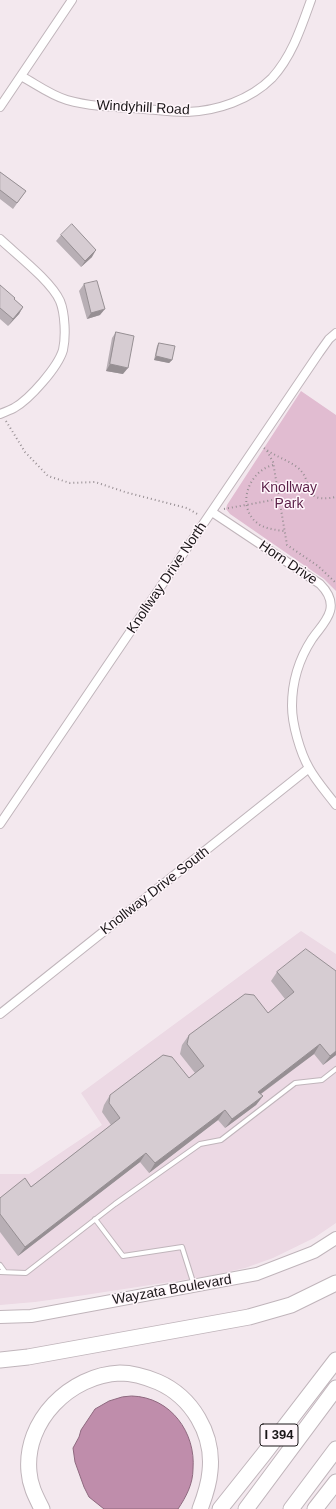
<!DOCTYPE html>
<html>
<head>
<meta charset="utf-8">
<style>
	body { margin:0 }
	canvas { display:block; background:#f3e8ee }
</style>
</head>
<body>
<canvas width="336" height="1509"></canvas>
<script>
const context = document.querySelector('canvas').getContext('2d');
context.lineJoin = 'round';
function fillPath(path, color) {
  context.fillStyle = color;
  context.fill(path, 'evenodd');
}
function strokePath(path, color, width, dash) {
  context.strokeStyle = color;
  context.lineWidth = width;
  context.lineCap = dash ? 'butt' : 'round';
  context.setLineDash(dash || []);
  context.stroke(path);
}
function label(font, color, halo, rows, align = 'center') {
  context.font = font + ' Helvetica,sans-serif';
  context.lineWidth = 3;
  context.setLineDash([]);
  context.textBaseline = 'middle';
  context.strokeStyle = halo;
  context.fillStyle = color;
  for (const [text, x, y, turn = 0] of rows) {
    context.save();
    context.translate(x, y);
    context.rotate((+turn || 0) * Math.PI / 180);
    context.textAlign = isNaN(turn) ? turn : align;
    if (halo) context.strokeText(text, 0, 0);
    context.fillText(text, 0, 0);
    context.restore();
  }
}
fillPath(new Path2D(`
	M301,931l35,23v269l-22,15 -41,20 -28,10 -36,8 -124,19 -50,7 -35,3v-131h29l73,-49 -21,-32z`), '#ecd9e4');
fillPath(new Path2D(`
	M301,391l35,24v176l-12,-12 -94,-65 -4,-5 1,-4z`), '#e1bcd1');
const water = new Path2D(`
	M132,1396c39,1 64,37 61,73 0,15 -7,28 -15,40h-74l-15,-12 -5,-10 -9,-25 -2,-14 6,-11 2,-7 14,-21 14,-8 13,-4z`);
fillPath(water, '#bf8dab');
strokePath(water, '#8e697f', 1);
const lane = new Path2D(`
	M95,1219l28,37 59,-9 12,38
	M0,1265l5,7
	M0,1272l26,1 89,-69 85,-60 21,-4 74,-57 27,-3 14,-11`);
const street = new Path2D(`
	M21,76c15,8 29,19 46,24 21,6 43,7 65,8 18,1 37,4 55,4 30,-1 63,-12 85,-34 20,-22 29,-50 39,-78
	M0,107l72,-107
	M0,239c17,16 51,42 60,62 5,12 6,36 3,49 -5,17 -33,49 -49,58 -4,2 -9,4 -14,6
	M212,512l108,72c7,7 13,16 10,27 -3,11 -12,19 -18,28 -13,20 -20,44 -20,67 0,18 8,46 17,62 7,13 18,25 27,37
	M0,824l319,-471 10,-14 7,-6
	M0,1014l309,-246`);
const secondary = new Path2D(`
	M0,1317l31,-1 226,-42 57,-22 22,-14`);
const highway = new Path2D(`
	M0,1360l28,-3 221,-40 42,-12 45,-22
	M42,1509c-6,-12 -12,-23 -13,-37 -5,-51 41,-97 91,-99 14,0 26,4 38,9 34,15 56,52 52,89 -1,13 -5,25 -10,38
	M220,1509l43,-54 73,-95
	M246,1509l90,-121
	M291,1509l45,-60
	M315,1509l21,-27`);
strokePath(lane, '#c0b5bb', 6);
strokePath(street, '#c0b5bb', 10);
strokePath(secondary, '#c0b5bb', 14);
strokePath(highway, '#c0b5bb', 17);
strokePath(new Path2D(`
	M6,421l19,31 23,24 22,7 25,-1 30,10 62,16 12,7
	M264,448c10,8 22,11 33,19 19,15 2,37 39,30
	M267,451l6,11 14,83 31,21 18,17
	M273,465c-26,7 -38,44 -13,60 8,4 16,5 24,6
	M224,509l54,-10`), '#978f93', 2, [1, 3]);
strokePath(lane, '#fff', 4);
strokePath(street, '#fff', 8);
strokePath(secondary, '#fff', 12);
strokePath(highway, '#fff', 15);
fillPath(new Path2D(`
	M0,172l26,19 -13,18 -13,-10z
	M61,235l31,22 -11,10 -25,-26z
	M84,284l16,31 -13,4 -8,-28z
	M0,285l14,14 9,8 -4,7 -11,12 -8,-7z
	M116,332l7,42 -17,-3 6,-33z
	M159,343l13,17 -3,3 -15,-3 3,-14z
	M336,971v84l-13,10 -9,-11 -53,40 2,2 -7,9 -31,23 -7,-8 -69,53 -9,-11 -122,94 -18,-24v-34l31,-11 80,-62 -9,-13 2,-7 6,-10 79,-17 6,-5 -15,-19 2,-9 7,-10 79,-22 17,-14 -14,-18 6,-9z`), '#b8afb5');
fillPath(new Path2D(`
	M96,250l-4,7 -11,10 4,-6z
	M23,307l-4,7 -11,12 5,-7z
	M105,309l-5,6 -13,4 4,-6z
	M156,356l16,4 -3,3 -15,-3z
	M110,364l18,4 -5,6 -17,-3z
	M320,1044l-6,10 -63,47 7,-9z
	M336,1051v4l-13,10 7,-9z
	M263,1096l-7,9 -31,23 7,-9z
	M225,1110l-7,10 -69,53 6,-10z
	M146,1153l-6,9 -122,94 7,-9z`), '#968f93');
const building = new Path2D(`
	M0,172l26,19 -9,12 -17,-13z
	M72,224l24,26 -11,11 -24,-26z
	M97,281l8,28 -14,4 -7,-29z
	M0,285l15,13 -1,1 9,8 -10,12 -13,-11z
	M116,332l18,4 -6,32 -18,-4z
	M159,343l16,3 -3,14 -16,-4z
	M306,949l30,22v80l-6,5 -10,-12 -62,48 5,4 -31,23 -7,-9 -70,53 -9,-10 -121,94 -25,-33v-16l25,-20 6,9 89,-69 -11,-15 1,-8 53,-40 9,2 17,21 15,-12 -17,-22 2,-9 56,-41 9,1 14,18 26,-21 -17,-20z`);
fillPath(building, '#d6ccd2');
strokePath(building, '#968f93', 1);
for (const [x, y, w] of [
	[279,1435,38]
]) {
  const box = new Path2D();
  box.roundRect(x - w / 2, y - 11, w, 22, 3);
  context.fillStyle = '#fff6fb';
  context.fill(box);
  strokePath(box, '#1a1618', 1);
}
label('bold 13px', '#1a1618', null, [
	["I 394",279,1435]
]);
label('14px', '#1a1618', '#fff6fb', [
	["Windyhill Road",143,108,3],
	["Horn Drive",288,563,34],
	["Knollway Drive North",167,578,-56],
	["Knollway Drive South",155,891,-38],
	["Wayzata Boulevard",172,1290,-10]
]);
label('14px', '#5b1f48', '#fff6fb', [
	["Knollway",289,488],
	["Park",289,504]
]);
</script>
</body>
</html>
